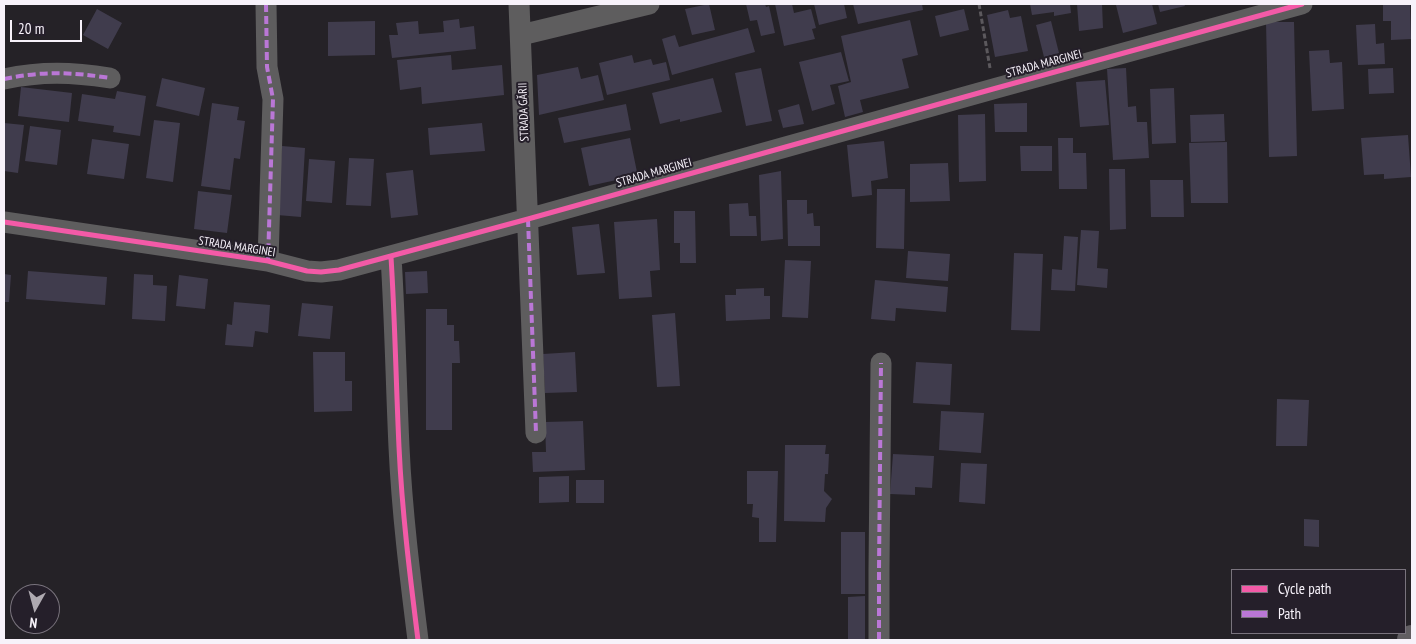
<!DOCTYPE html>
<html>
<head>
<meta charset="utf-8">
<style>
	body { margin:0 }
	#map { position:relative; width:1416px; height:644px; overflow:hidden; background:#252227; font-family:"PT Sans Narrow",sans-serif }
	canvas { display:block }
	.frame { position:absolute; inset:0; border:5px solid #f7f2fa; pointer-events:none }
	.legend { position:absolute; left:1231px; top:569px; width:175px; height:65px; box-sizing:border-box; background:#251f2a; border:1px solid #79737d; margin:0; padding:6px 9px; list-style:none; font-size:15px; color:#f7f2fa }
	.legend li { display:flex; align-items:center; gap:10px; height:25px }
	.legend b { width:25px; border:1px solid #79737d }
	.north { position:absolute; left:10px; top:584px; width:50px; height:50px; box-sizing:border-box; background:#251f2a; border:1px solid #79737d; border-radius:50%; rotate:187deg; font-size:14px; font-weight:700; line-height:20px; text-align:center; color:#f7f2fa }
	.north::after { content:''; display:block; margin:auto; width:18px; height:22px; background:#aea9b0; clip-path:polygon(50% 0,100% 100%,50% 72%,0 100%) }
	.scale { position:absolute; left:10px; top:20px; width:72px; height:22px; box-sizing:border-box; border:2px solid #f7f2fa; border-top:0; padding-left:6px; font-size:15px; line-height:18px; white-space:nowrap; color:#f7f2fa; -webkit-text-stroke:4px #251f2a; paint-order:stroke }
</style>
</head>
<body>
<div id="map">
<canvas width="1416" height="644"></canvas>
<div class="frame"></div>
<ul class="legend">
<li><b style="height:6px;background:#f35aa7"></b>Cycle path</li>
<li><b style="height:6px;background:#ba77d6"></b>Path</li>
</ul>
<div class="north">N</div>
<div class="scale">20 m</div>
</div>
<script>
const context = document.querySelector('canvas').getContext('2d');
context.lineJoin = 'round';
function fillPath(path, color) {
  context.fillStyle = color;
  context.fill(path, 'evenodd');
}
function strokePath(path, color, width, dash) {
  context.strokeStyle = color;
  context.lineWidth = width;
  context.lineCap = dash ? 'butt' : 'round';
  context.setLineDash(dash || []);
  context.stroke(path);
}
function label(font, color, halo, rows, align = 'center') {
  context.font = font + ' "PT Sans Narrow",sans-serif';
  context.lineWidth = 4;
  context.setLineDash([]);
  context.textBaseline = 'middle';
  context.strokeStyle = halo;
  context.fillStyle = color;
  for (const [text, x, y, turn = 0] of rows) {
    context.save();
    context.translate(x, y);
    context.rotate((+turn || 0) * Math.PI / 180);
    context.textAlign = isNaN(turn) ? turn : align;
    if (halo) context.strokeText(text, 0, 0);
    context.fillText(text, 0, 0);
    context.restore();
  }
}
fillPath(new Path2D(`
	M709,4l6,26 -23,5 -7,-26z
	M746,4h19l1,3 3,-1 6,27 -14,3 -4,-16 -7,1z
	M775,4h17l2,9 17,-4 5,19 -4,1 3,10 -31,7z
	M814,4h30l3,14 -28,7z
	M853,4h69l1,6 -65,14z
	M1030,4h40l1,9 -17,3v-4l-22,3z
	M1077,4h25l1,24 -24,3z
	M1120,4h32l5,20 -34,9 -7,-28z
	M1158,4h26l1,2 -25,6z
	M1383,4h27l1,35 -20,1v-19h-8z
	M97,9l25,14 -14,26 -25,-14z
	M964,9l5,21 -29,7 -5,-21z
	M1008,10l2,8 11,-2 7,35 -33,6 -8,-42z
	M459,19l1,9 14,-2 2,23 -84,9 -3,-23h9l-2,-12 22,-2 1,13 25,-2 -1,-11z
	M910,20l8,35 -16,4 7,29 -49,12 3,12 -18,5 -7,-31 13,-4 -10,-46z
	M375,21v34l-47,1v-34z
	M1051,21l8,32 -15,4 -8,-32z
	M1266,22h28l3,134 -28,1z
	M1375,24l1,20 8,-1 1,21 -27,1 -2,-40z
	M748,28l7,24 -83,23 -10,-36 13,-4 4,12z
	M1329,50l1,13 12,-1 2,47 -32,2 -3,-60z
	M841,52l8,29 -19,4 5,19 -23,7 -13,-49z
	M451,55l1,15 50,-5 2,30 -82,9 -1,-17 -21,3 -3,-30z
	M632,55l2,8 17,-4 2,6 13,-3 4,18 -63,15 -8,-32z
	M578,67l3,12 17,-4 6,25 -65,15 -2,-40z
	M761,68l11,53 -26,5 -11,-53z
	M1126,68l2,39 8,-1 1,16h10l2,36 -36,2 -6,-91z
	M1393,68l1,25 -25,1 -1,-25z
	M162,78l43,10 -6,28 -43,-10z
	M713,78l9,34 -42,10v-3l-20,5 -8,-31z
	M1105,80l4,45 -29,2 -4,-45z
	M21,87l51,6 -3,29 -51,-6z
	M1174,88l2,55 -24,1 -2,-55z
	M117,91l29,5 -6,40 -27,-4 1,-6 -36,-5 4,-27 33,5z
	M212,103l27,4 -2,13 8,1 -5,38 -6,-1 -4,32 -29,-4z
	M1027,103v29h-32l-1,-28z
	M626,104l5,26 -67,13 -6,-25z
	M799,104l5,20 -21,4 -5,-18z
	M985,114l1,67 -27,1 -1,-67z
	M1224,114l1,27 -34,1 -1,-27z
	M154,120l26,3 -7,59 -27,-4z
	M4,123l20,2 -6,48 -14,-2z
	M482,123l3,28 -55,4 -2,-27z
	M30,126l31,4 -4,35 -32,-4z
	M1408,135l3,42 -27,2v-5l-20,1 -3,-37z
	M630,138l7,34 -16,3v4l-32,7 -8,-38z
	M1058,138h15v15h13l1,36h-28z
	M92,139l37,5 -5,35 -37,-5z
	M884,141l4,37 -17,3 1,14 -20,2 -5,-52z
	M1227,142l1,61h-37l-2,-60z
	M282,146l23,2 -4,69 -24,-2z
	M1020,146h32v25h-31z
	M349,158l25,1 -3,47 -25,-1z
	M309,159l26,2 -3,42 -26,-2z
	M948,163l2,38 -40,1v-38z
	M1109,169h16l1,60 -16,1z
	M413,170l5,45 -27,3 -5,-45z
	M781,171l2,68 -22,2 -2,-66z
	M1150,180h33l1,37h-33z
	M877,189h28l-1,60 -28,-1z
	M198,191l34,4 -5,38 -33,-4z
	M787,200h20v14l6,-1 1,13h6v20h-32z
	M748,203l1,13h7l1,20h-27l-1,-32z
	M674,211h21l1,52h-16v-20h-6z
	M657,219l3,51 -10,1 2,26 -33,2 -5,-77z
	M599,224l6,49 -28,2 -5,-48z
	M1081,230l18,1 -2,37 11,1 -1,19 -30,-3z
	M1064,236l14,1 -3,54 -24,-1 1,-21 10,1z
	M908,251l42,3 -2,27 -42,-3z
	M1014,253l29,1 -3,77 -29,-1z
	M785,260l26,1 -3,57 -26,-1z
	M28,271l79,6 -2,28 -79,-6z
	M427,271l1,22 -22,1 -1,-22z
	M4,274l7,1 -2,27h-5z
	M134,274l19,1v10l14,1 -2,35 -33,-2z
	M179,275l29,4 -3,30 -29,-3z
	M875,280l73,7 -2,25 -50,-4 -1,13 -24,-2z
	M764,288v8h6v23l-44,2 -1,-26h11v-6z
	M234,302l36,3 -2,28 -13,-2 -2,16 -28,-2 2,-21 5,1z
	M302,303l31,3 -3,33 -32,-3z
	M426,309h21v16h7v16h5l1,22h-8v67h-26z
	M675,313l5,73 -23,1 -5,-72z
	M313,352h32v29h7v30l-38,1z
	M575,352l2,40 -32,1 -2,-39z
	M916,362l36,2 -2,41 -37,-2z
	M1277,399l32,1 -2,46h-31z
	M941,411l43,2 -3,40 -42,-3z
	M583,421l2,49 -52,2 -1,-20h14l-1,-30z
	M785,445h41l-1,9h4l-1,20h-3l-1,17 8,8 -6,9 -1,14 -41,-1z
	M893,454l41,2 -2,32 -17,-1v8l-25,-1z
	M961,463l26,1 -2,40 -26,-2z
	M747,471h31l-2,71h-17v-24l-7,-1 1,-13h-6z
	M569,476v26l-30,1v-26z
	M576,480h28v23h-28z
	M1304,519l15,1v27l-15,-1z
	M841,532h24v62h-24z
	M865,596v44h-17v-43z`), '#403c4d');
strokePath(new Path2D(`
	M979,4l11,64`), '#5c595d', 3, [5, 2.5]);
strokePath(new Path2D(`
	M266,4l1,63 6,32 -5,162
	M519,4l17,429
	M521,35l128,-31
	M4,79c38,-8 68,-7 106,-1
	M4,222l264,39 39,10 14,1 18,-2 189,-51 465,-130 309,-85
	M391,257c4,63 5,126 8,190 3,65 11,129 19,193
	M879,640v-71l2,-206`), '#5e5d5e', 21);
strokePath(new Path2D(`
	M1411,640l1,-1`), '#615e62', 28);
strokePath(new Path2D(`
	M266,4l1,63 6,32 -5,162
	M4,79c38,-8 68,-7 106,-1
	M528,219l8,214
	M879,640v-71l2,-206`), '#ba77d6', 4, [8, 4]);
strokePath(new Path2D(`
	M4,222l264,39 39,10 14,1 18,-2 189,-51 465,-130 309,-85
	M391,257c4,63 5,126 8,190 3,65 11,129 19,193`), '#f35aa7', 5);
label('12px', '#f7f2fa', '#251f2a', [
	["STRADA MARGINEI",1044,64,-15],
	["STRADA GĂRII",524,112,-92],
	["STRADA MARGINEI",654,173,-16],
	["STRADA MARGINEI",237,247,9]
]);
</script>
</body>
</html>
